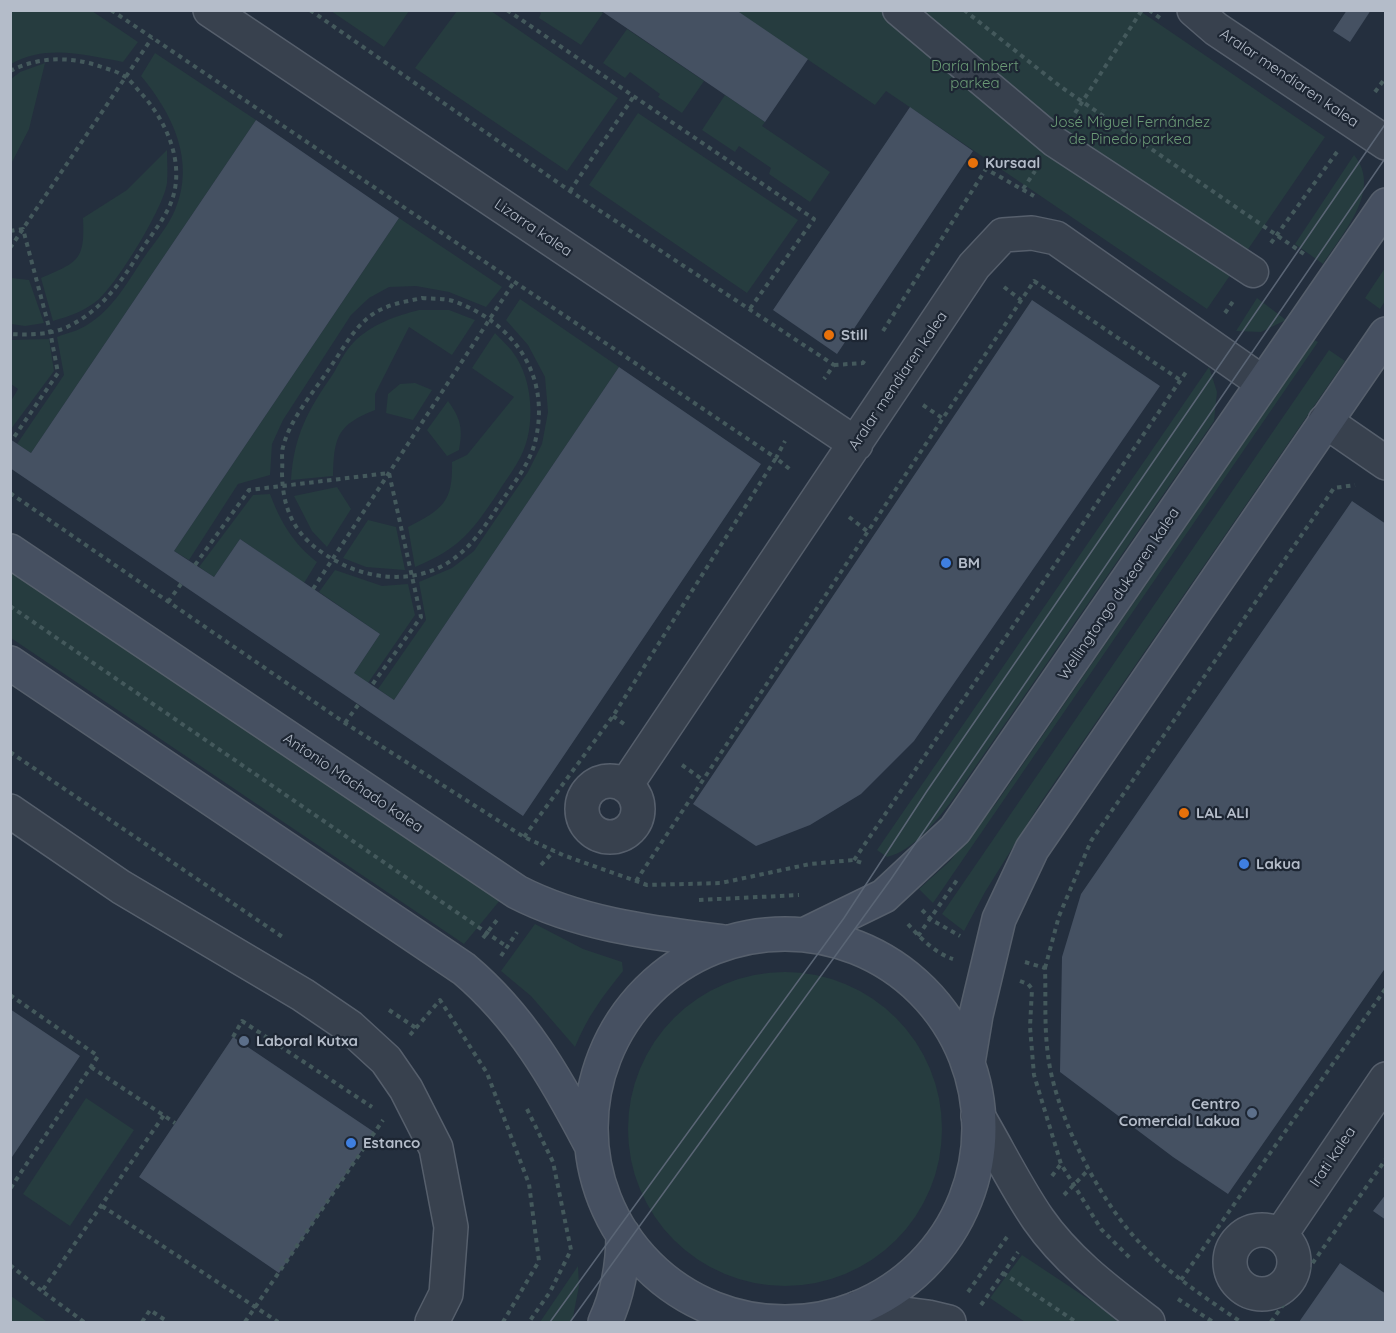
<!DOCTYPE html>
<html>
<head>
<meta charset="utf-8">
<style>
	body { margin:0 }
	#map { position:relative; width:1396px; height:1333px; overflow:hidden; background:#242f3e; font-family:Quicksand,sans-serif }
	canvas { display:block }
	.frame { position:absolute; inset:0; border:12px solid #b4bcc9; pointer-events:none }
</style>
</head>
<body>
<div id="map">
<canvas width="1396" height="1333"></canvas>
<div class="frame"></div>
</div>
<script>
const context = document.querySelector('canvas').getContext('2d');
context.lineJoin = 'round';
function fillPath(path, color) {
  context.fillStyle = color;
  context.fill(path, 'evenodd');
}
function strokePath(path, color, width, dash) {
  context.strokeStyle = color;
  context.lineWidth = width;
  context.lineCap = dash ? 'butt' : 'round';
  context.setLineDash(dash || []);
  context.stroke(path);
}
function label(font, color, halo, rows, align = 'center') {
  context.font = font + ' Quicksand,sans-serif';
  context.lineWidth = 4.5;
  context.setLineDash([]);
  context.textBaseline = 'middle';
  context.strokeStyle = halo;
  context.fillStyle = color;
  for (const [text, x, y, turn = 0] of rows) {
    context.save();
    context.translate(x, y);
    context.rotate((+turn || 0) * Math.PI / 180);
    context.textAlign = isNaN(turn) ? turn : align;
    if (halo) context.strokeText(text, 0, 0);
    context.fillText(text, 0, 0);
    context.restore();
  }
}
fillPath(new Path2D(`
	M600,10l3,3 -22,32 -42,-27 2,-5 -3,-2z
	M12,11h80l46,31 -15,20c-38,-7 -76,-18 -112,2z
	M331,11h78l-25,36z
	M457,11h34l127,87 -51,73 -152,-103z
	M736,11h404l185,126 -118,172 -321,-218 -11,14z
	M627,29l77,52 -22,32 -24,-16 2,-3 -30,-22 -5,6 -22,-15z
	M155,53l101,67 -225,333 -14,-9 47,-69 -7,-38c10,-4 21,-6 30,-12 25,-15 40,-42 56,-66 10,-15 25,-32 32,-49 21,-49 -3,-97 -34,-134z
	M45,63l-16,66 -18,35v-85l9,-7z
	M725,95l40,27 -3,4 68,46 -20,30 -41,-28 2,-6 -32,-22 -4,6 -33,-22z
	M638,113l160,107 -51,73 -158,-108z
	M167,150c0,11 1,22 0,33 -3,24 -49,99 -68,116 -14,12 -29,17 -46,22l-12,-43c38,-16 44,-18 42,-60l44,-28z
	M1354,155c29,35 -12,79 -31,109l-28,-20z
	M399,218l103,69 -16,20 -37,-15 -33,-6 -27,1 -20,11 -18,17 -68,105 -11,24 -2,31 -32,9 -49,76 -15,-9z
	M1385,268v33l-5,8 -15,-11z
	M11,278l18,2 15,43 -19,3 -14,-2z
	M1257,298l29,22 -25,12 -25,-1z
	M520,299l99,68 -225,333 -16,-11 48,-69 -7,-38 33,-14 22,-17 54,-79 14,-28 6,-32 -3,-35 -17,-32 -22,-25z
	M419,310h30l26,10 -23,35 -43,-28 -34,67v16c-38,15 -41,27 -42,66l-42,4c3,-45 17,-70 42,-106 6,-10 12,-23 20,-31 18,-19 43,-27 66,-33z
	M495,333c6,7 14,13 19,21 19,26 22,73 7,102 -6,12 -15,24 -22,35 -27,41 -39,57 -84,76l-7,-40c35,-18 45,-25 44,-65l15,-7 47,-58 -42,-29z
	M49,339l5,32 -43,58v-28l7,-12 -7,-5v-44z
	M1314,340l4,2 -385,561 -14,-14 31,-28 47,-59z
	M1329,350l16,11 -304,441 -56,90 -21,39 -22,-17z
	M1209,367l8,25 -3,29 -263,381c-16,20 -38,49 -64,55l-10,-7z
	M415,383l17,7 -19,30 -27,-7 2,-19 12,-10z
	M448,401c13,18 15,28 11,49l-12,6 -20,-26z
	M337,487l14,22 -24,38 -15,-16 -18,-35z
	M270,494c11,29 23,49 47,68l-13,21 -64,-44 -26,38 -15,-10 54,-72z
	M368,520l28,7 9,43 -39,-3 -23,-9z
	M10,570l491,329 -37,45 -453,-306z
	M335,570l47,16 26,-2 7,31 -47,68 -14,-10 26,-39 -61,-42z
	M535,924l48,25 39,13 1,9c-20,25 -36,46 -48,76l-44,-51 -30,-25z
	M628 1129a157 157 0 1 1 314 0a157 157 0 1 1-314 0Z
	M86,1098l48,32 -64,96 -47,-32z
	M1022,1255l101,67h-98l-35,-24z
	M578,1266l1,20 -7,36h-32z
	M11,1296l35,25v1h-35z`), '#263c3f');
fillPath(new Path2D(`
	M600,10h136l72,49 -43,63z
	M1347,10h24l-21,32 -17,-11z
	M910,107l63,44 -136,203 -64,-44z
	M256,120l143,98 -225,333 40,26 26,-38 140,95 -26,39 40,27 225,-333 142,97 -238,352 -513,-348v-29l21,14z
	M1032,300l128,86 -246,355 -53,53 -51,31 -54,21 -63,-42z
	M1352,501l34,23v443l-158,227 -55,-37 -113,-85 2,-115 19,-63z
	M10,1009l70,47 -70,104z
	M233,1037l141,95 -95,141 -140,-96z
	M1386,1194v26l-13,-9z
	M1340,1263l46,31v28h-87z`), '#455162');
const pedestrian = new Path2D(`
	M898,10l157,132 198,130`);
const minor = new Path2D(`
	M210,10l646,434
	M1194,10l22,19 170,114
	M1325,421l61,42
	M582 809a28 28 0 1 1 56 0a28 28 0 1 1-56 0Z
	M626,785l348,-519 29,-31 29,-2 24,5 207,145
	M10,811l111,76 182,108 47,32 36,33 20,29 30,59 15,79 -5,67 -14,28
	M978,1116c20,34 38,71 60,103 29,42 71,73 110,103
	M1230 1262a32 32 0 1 1 64 0a32 32 0 1 1-64 0Z
	M1281,1234l105,-155
	M857,1308l71,9 21,5`);
const secondary = new Path2D(`
	M10,551l507,341c64,33 137,41 207,50
	M10,663l454,306c57,48 92,109 126,174
	M806,934l78,-38 71,-66 431,-625
	M591 1128a194 194 0 1 1 388 0a194 194 0 1 1-388 0Z
	M968,1063l8,-48 23,-96 33,-70 354,-515
	M605,1322c13,-28 18,-56 18,-88`);
strokePath(pedestrian, '#565f6c', 33);
strokePath(minor, '#565f6c', 36);
strokePath(secondary, '#565f6c', 36);
strokePath(new Path2D(`
	M111,10l665,448 9,-17
	M310,10l260,181 264,174 -10,14
	M507,10l307,209 -65,91
	M964,10l97,77 246,169
	M1149,10l11,8
	M10,71c28,-14 59,-15 89,-5 8,3 18,5 25,10 6,3 11,11 16,16 27,29 47,74 30,113 -8,18 -22,34 -32,50 -18,29 -38,56 -69,71 -17,9 -40,9 -59,8
	M1375,92l11,-15
	M1075,113l67,-103
	M1023,189l12,-18
	M570,191l64,-95
	M10,231l13,-2 27,102 8,42 -46,67
	M1271,243l66,-91
	M10,248l142,-210
	M1004,287l17,13
	M422,298c9,1 22,0 31,3 60,21 97,73 83,137 -5,25 -23,46 -37,67 -13,20 -27,41 -47,55 -32,23 -78,21 -112,3 -41,-21 -58,-47 -58,-93 1,-7 -1,-16 1,-23 7,-28 30,-54 46,-78 15,-21 28,-49 53,-60 12,-6 27,-8 40,-11z
	M1225,313l9,-13
	M883,331l103,-162 48,27
	M834,365l29,-2 2,-3
	M923,405l19,13
	M10,493l335,230 179,114 39,18 84,30 74,-2 89,-19 44,-4 11,4
	M849,517l18,14
	M195,565l54,-75 140,-17 32,144 -49,68
	M313,589l201,-307
	M168,602l13,-18
	M10,606l496,340
	M613,716l11,8
	M345,723l13,-18
	M10,752l274,186
	M682,765l21,15
	M524,837l89,-121 163,-258 16,13
	M854,860l332,-488
	M541,865l13,-14
	M636,881l398,-600 146,99
	M699,900l100,-5
	M922,910l10,10 28,16
	M908,924c12,14 27,29 45,35
	M918,936l39,-56
	M483,938l14,-18
	M501,956l16,-24
	M1025,962l20,6c1,29 -1,58 3,87 6,53 44,130 78,172 31,39 75,68 115,95
	M1045,968l14,-52 32,-75 243,-353 21,-3
	M1020,981l8,3 4,5 -2,38 4,48 27,89 40,65 30,30
	M10,995l88,61 -88,133
	M389,1010l27,18
	M410,1035l30,-35 47,73 42,111 10,77 -36,61
	M233,1037l9,-16 130,86
	M91,1067l84,56
	M527,1109l26,53 18,88 -21,42 -21,30
	M1052,1176l9,-12
	M1064,1195l25,-26
	M102,1206l176,116
	M10,1265l32,26
	M1003,1273l73,49
	M1181,1280l205,-292
	M968,1292l39,-55
	M1178,1299l35,23
	M981,1305l37,-53
	M84,1322l-42,-31 122,-176
	M142,1322l8,-12 18,12
	M245,1322l138,-202
	M1271,1322l115,-163`), '#44595c', 4, [4.5, 4.5]);
strokePath(pedestrian, '#38414e', 30);
strokePath(minor, '#38414e', 33);
strokePath(secondary, '#465061', 33);
strokePath(new Path2D(`
	M550,1322l294,-404 83,-127 459,-668
	M570,1322l321,-443 495,-722`), '#5a6575', 1.5);
for (const [x, y, r, color] of [
	[973,163,6,"#e8710a"],
	[829,335,6,"#e8710a"],
	[946,563,6,"#3f7fe0"],
	[1184,813,6,"#e8710a"],
	[1244,864,6,"#3f7fe0"],
	[244,1041,6,"#5c6f8a"],
	[1252,1113,6,"#5c6f8a"],
	[351,1143,6,"#3f7fe0"]
]) {
  const dot = new Path2D();
  dot.arc(x, y, r, 0, 2 * Math.PI);
  context.fillStyle = color;
  context.fill(dot);
  strokePath(dot, '#1d2633', 2);
}
label('15px', '#6b9a76', '#1d2633', [
	["Daría Imbert",975,66],
	["parkea",975,83],
	["José Miguel Fernández",1130,122],
	["de Pinedo parkea",1130,139]
]);
label('15px', '#b4bcc9', '#1d2633', [
	["Aralar mendiaren kalea",1289,78,34],
	["Lizarra kalea",533,228,34],
	["Aralar mendiaren kalea",898,381,-56],
	["Wellingtongo dukearen kalea",1119,594,-56],
	["Antonio Machado kalea",353,783,34],
	["Irati kalea",1333,1157,-56]
]);
label('bold 15px', '#b4bcc9', '#1d2633', [
	["Kursaal",985,163],
	["Still",841,335],
	["BM",958,563],
	["LAL ALI",1196,813],
	["Lakua",1256,864],
	["Laboral Kutxa",256,1041],
	["Centro",1240,1104,"right"],
	["Comercial Lakua",1240,1121,"right"],
	["Estanco",363,1143]
], 'left');
</script>
</body>
</html>
